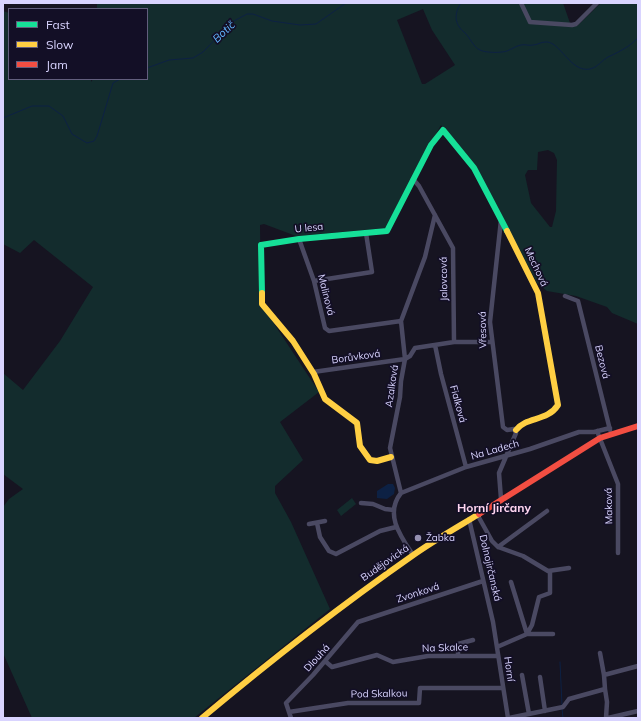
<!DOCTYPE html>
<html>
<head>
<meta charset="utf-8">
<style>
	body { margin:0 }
	#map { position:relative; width:641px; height:721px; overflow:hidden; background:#161421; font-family:Mulish,sans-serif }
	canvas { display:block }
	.frame { position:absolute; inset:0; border:4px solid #d9d4ff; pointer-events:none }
	.legend { position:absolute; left:8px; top:8px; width:140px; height:72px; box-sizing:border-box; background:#130f26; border:1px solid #625e7d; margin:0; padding:5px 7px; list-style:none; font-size:12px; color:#d9d4ff }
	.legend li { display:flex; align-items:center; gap:8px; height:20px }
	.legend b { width:20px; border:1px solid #625e7d }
</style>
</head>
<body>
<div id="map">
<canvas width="641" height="721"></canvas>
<div class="frame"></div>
<ul class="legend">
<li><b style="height:5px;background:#16e098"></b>Fast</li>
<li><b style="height:5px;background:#ffcf43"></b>Slow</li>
<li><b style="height:5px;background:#f24e42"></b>Jam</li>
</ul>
</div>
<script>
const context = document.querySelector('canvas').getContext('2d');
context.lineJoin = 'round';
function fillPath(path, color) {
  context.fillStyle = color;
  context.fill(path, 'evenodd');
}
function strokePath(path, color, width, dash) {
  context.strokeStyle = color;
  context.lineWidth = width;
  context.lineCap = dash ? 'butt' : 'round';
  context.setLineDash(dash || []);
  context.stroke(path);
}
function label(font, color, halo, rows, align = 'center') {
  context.font = font + ' Mulish,sans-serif';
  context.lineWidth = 3.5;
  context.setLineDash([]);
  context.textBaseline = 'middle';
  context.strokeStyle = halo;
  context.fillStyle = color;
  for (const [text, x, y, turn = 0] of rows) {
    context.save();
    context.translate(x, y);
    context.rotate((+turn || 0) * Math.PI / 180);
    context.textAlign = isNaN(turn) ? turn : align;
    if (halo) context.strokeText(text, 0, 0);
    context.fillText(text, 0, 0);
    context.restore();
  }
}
fillPath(new Path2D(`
	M97,3h466l7,20 7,3 24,-23h37v321l-26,-11 -5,-6 -31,-11 -29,-5 -10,-8 -49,-93 -47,-65 -29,52 -26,51 -90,8 -32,-12 -4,1 1,79 58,88 -39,30 23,38 -28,26v7l16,29 39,87 -136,109h-162l-29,-65v-146l6,-8 14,-10 -20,-15v-101l20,17 37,-49 33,-54 -59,-47 -14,13 -17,-9v-233l6,2v66h82v3l2,-3h54v-70h-50zM423,9l9,21 23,35 -30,19h-3l-25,-64zM548,150l6,3 3,7 -1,51 -4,16h-2l-19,-24 -6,-28 3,-5h9l1,-18z
	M352,498l4,6 -15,12 -4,-6z`), '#132c2d');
fillPath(new Path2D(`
	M388,484h5l2,4 -1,6 -7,5 -10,-1v-7z`), '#0d2144');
strokePath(new Path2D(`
	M461,3c-7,10 -7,21 3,29 6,5 9,15 16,18 6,3 21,3 27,1 5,-2 9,-5 14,-6 4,-1 8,1 12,0 4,0 8,-3 12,-3 15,-2 25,31 45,27 8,-2 11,-8 18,-12 11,-5 21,-10 30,-19
	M147,68l22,-8 24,-2 10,-6 29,-30 15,-8h6l19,7 28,4 16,-1 30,-21
	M3,118l29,-12h17l14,10 9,18 15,9 7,-2 3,-5 16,-53 7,-4
	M560,662l2,43
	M562,708l1,10`), '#0d2144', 1);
strokePath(new Path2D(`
	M521,3l9,19 42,3 4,-1 21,-21
	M413,179l6,7 34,62 1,94
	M501,220l-11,102 13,105 4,3 7,-1 2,4 -17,40 2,26
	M299,239l15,42 11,47 4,3 72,-10
	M314,281l58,-9 -6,-39
	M565,296l13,5 32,129
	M435,345l6,29 25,93
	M313,372l92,-13 5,-3 5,-8 39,-6h37
	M597,431l21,53v69
	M401,493l-11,-45 10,-51 1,-16 4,-22 -4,-38 24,-64 10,-42
	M361,503l12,1 12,5 9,1
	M477,514l15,27 6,6 25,9 25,15 21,-3
	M469,519l24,103 15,96
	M317,523l3,14 9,14 7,3 44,-23 16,-4
	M309,524l16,-3
	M498,547l49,-36
	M413,555c-12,-18 -29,-41 -12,-62l65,-26 64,-18 49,-17h15l16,-4
	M511,582l16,52
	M527,634l5,-9 7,-28 11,-4v-21
	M497,647l30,-13h26
	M600,653l4,22
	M458,656v-12l15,-4
	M325,661l7,6 45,-12 16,7 35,-6h70
	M522,675l7,39
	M540,677l5,34
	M605,689l2,13 -1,16
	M289,712l59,-9h71l1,-15h83
	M291,718l-5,-15 27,-28 45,-53 125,-41
	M509,718l54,-11 6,-8 36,-10 -1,-14 34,-9
	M608,718l30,-7`), '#4a4962', 4.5);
strokePath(new Path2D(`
	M262,293l-1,-48 38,-6 88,-8 44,-86 12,-15 31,38 33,63`), '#16e098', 6);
strokePath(new Path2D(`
	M507,231l31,62 20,112c-11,17 -31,11 -42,25
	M262,293v11l31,37 21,33 11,25 32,24 3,23 10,14 7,1 14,-4
	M202,718c68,-57 137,-111 210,-162 21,-15 44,-28 67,-42`), '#ffcf43', 6);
strokePath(new Path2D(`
	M479,514l121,-76 38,-12`), '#f24e42', 6);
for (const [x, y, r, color] of [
	[418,538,4,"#9591b1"]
]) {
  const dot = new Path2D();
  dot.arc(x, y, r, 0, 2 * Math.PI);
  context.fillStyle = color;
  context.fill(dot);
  strokePath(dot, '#130f26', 1.5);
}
label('10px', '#d9d4ff', '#130f26', [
	["U lesa",309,228,-6],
	["Mechová",536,267,65],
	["Jalovcová",444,279,-91],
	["Malinová",326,295,76],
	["Vřesová",483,330,-91],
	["Borůvková",356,357,-8],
	["Bezová",602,362,76],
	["Azalková",392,386,-82],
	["Fialková",458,404,75],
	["Na Ladech",495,450,-16],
	["Maková",609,506,-91],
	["Budějovická",385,563,-35],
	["Dolnojirčanská",490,568,77],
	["Zvonková",418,593,-18],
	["Na Skalce",445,648,-2],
	["Dlouhá",317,658,-48],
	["Horní",509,669,82],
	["Pod Skalkou",379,694,-1]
]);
label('10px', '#d9d4ff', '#130f26', [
	["Žabka",426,538]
], 'left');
label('italic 11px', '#62b6ff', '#130f26', [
	["Botič",224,32,-43]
]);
label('bold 12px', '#ffd6f0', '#130f26', [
	["Horní Jirčany",494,508]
]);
</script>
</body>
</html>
